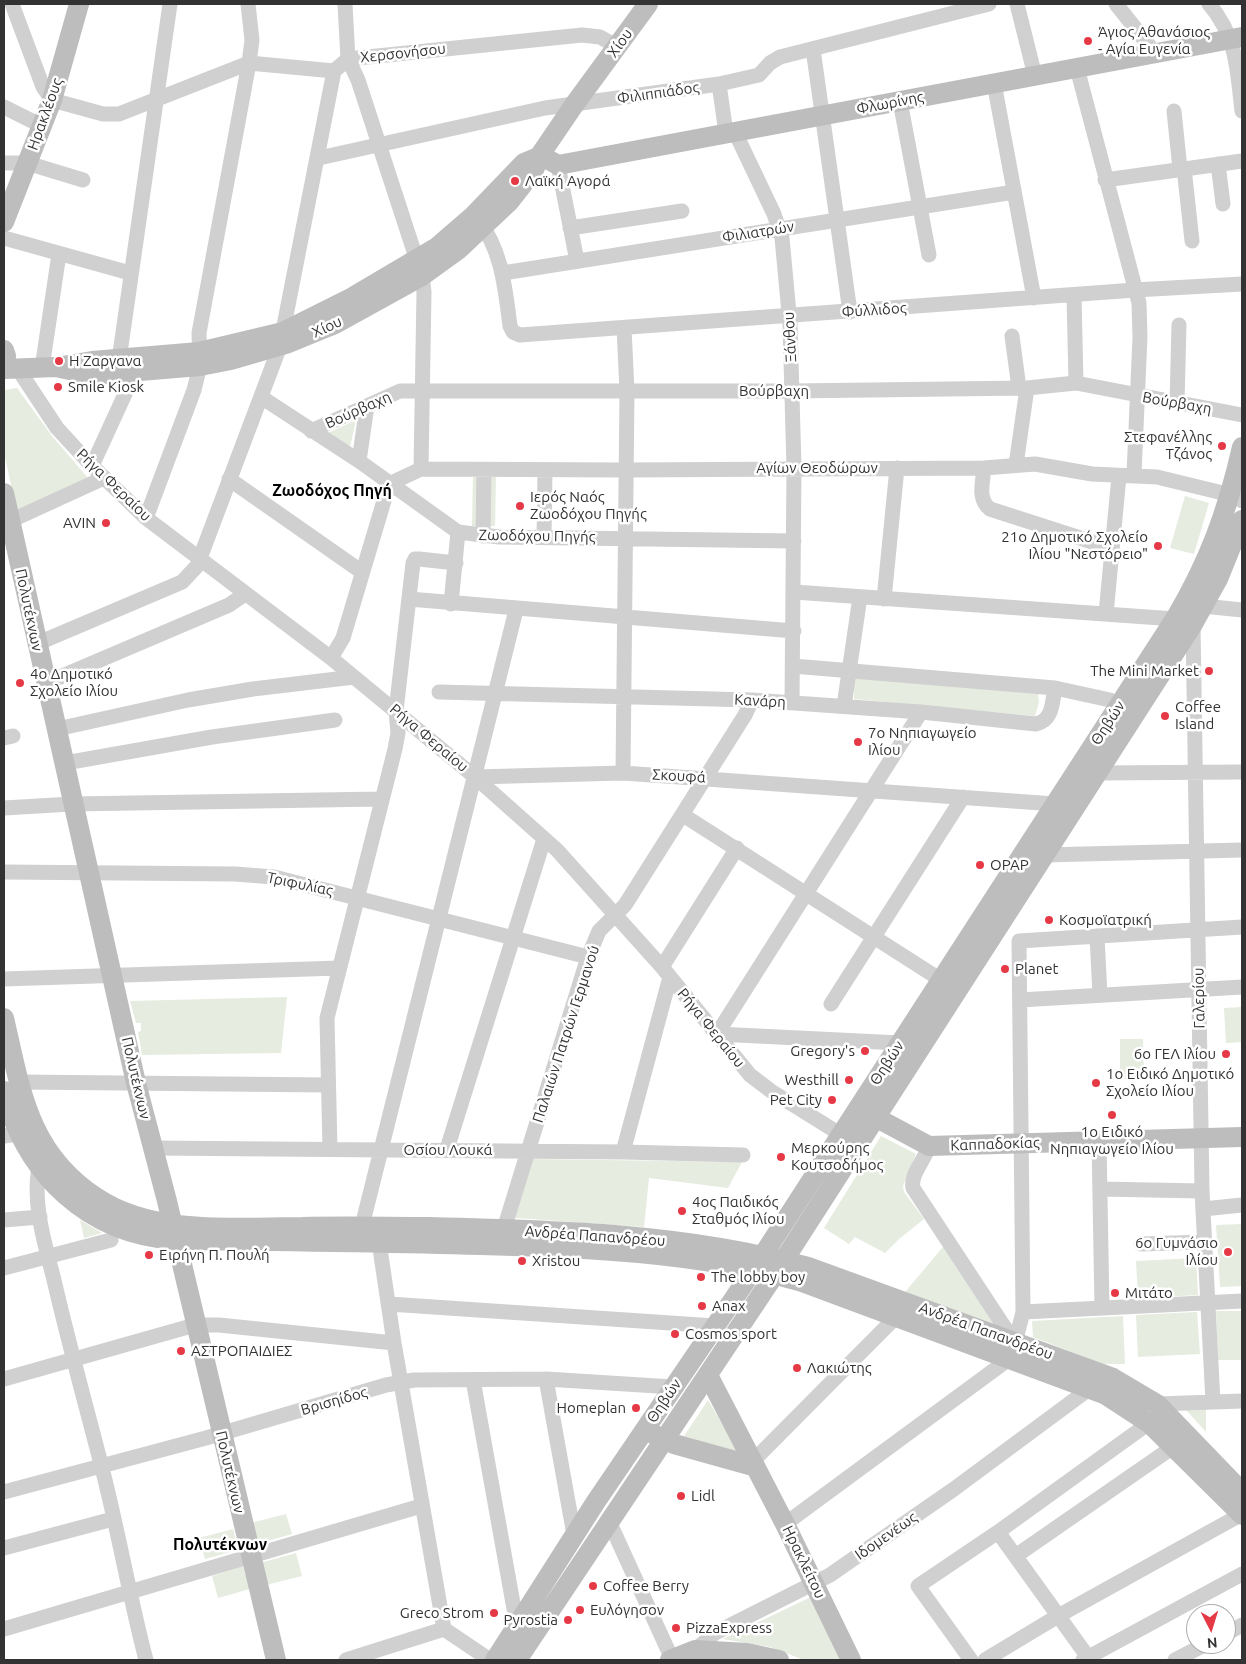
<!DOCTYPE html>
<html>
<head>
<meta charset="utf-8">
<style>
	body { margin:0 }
	#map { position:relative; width:1246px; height:1664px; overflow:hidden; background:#fff; font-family:Ubuntu,sans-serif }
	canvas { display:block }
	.frame { position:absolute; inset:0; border:5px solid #333; pointer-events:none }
	.north { position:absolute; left:1186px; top:1604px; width:50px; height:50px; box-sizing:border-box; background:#fff; border:1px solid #adadad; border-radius:50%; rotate:175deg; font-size:14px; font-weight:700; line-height:20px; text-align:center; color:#333 }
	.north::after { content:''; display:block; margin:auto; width:18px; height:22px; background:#e63946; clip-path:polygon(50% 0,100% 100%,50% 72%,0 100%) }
</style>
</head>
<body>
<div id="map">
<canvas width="1246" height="1664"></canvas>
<div class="frame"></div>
<div class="north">N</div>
</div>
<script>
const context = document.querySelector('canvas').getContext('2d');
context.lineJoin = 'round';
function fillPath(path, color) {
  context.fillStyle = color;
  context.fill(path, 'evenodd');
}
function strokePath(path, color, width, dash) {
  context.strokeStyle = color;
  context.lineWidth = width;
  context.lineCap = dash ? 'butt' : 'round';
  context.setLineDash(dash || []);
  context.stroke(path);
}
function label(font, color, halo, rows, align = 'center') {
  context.font = font + ' Ubuntu,sans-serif';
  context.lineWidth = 5;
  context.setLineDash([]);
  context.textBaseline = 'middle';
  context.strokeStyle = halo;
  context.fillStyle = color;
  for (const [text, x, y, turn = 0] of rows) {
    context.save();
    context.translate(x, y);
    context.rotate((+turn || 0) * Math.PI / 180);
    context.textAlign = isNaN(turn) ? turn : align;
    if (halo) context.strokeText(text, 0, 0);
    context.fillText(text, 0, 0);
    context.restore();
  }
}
fillPath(new Path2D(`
	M17,388l35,48 36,42 -71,35 -13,-61v-62z
	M356,420l-6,27 -22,-14z
	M473,477h23l-1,49h-23z
	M1185,496l24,7 -15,51 -24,-6z
	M854,677l184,17 1,8 -4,14 -181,-17z
	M287,997l-6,56 -139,2 -4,-23 3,-1v-8h-5l-6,-22z
	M1242,1007v35l-16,1 -2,-35z
	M1120,1039h23l1,40h-24z
	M881,1136l35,18 -13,32 1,6 20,27 -25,20 -14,14 -30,-16 -6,7 -25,-16z
	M532,1159l210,3 -14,26 -79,-10 -5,49 -128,-9 -2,-3z
	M80,1220l22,13 -18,5z
	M1242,1224v62l-22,1 -4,-62z
	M943,1247l53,78 -91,-33z
	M1196,1258l2,37 -60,3 -2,-37z
	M1216,1311h26v49h-24z
	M1197,1312l3,42 -62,3 -2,-42z
	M1123,1316l2,48h-23l-69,-27 -1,-16z
	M708,1400l31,52 -2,1 -53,-17z
	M1206,1408v24l-21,-23z
	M286,1514l6,20 -35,10 -6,-21z
	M233,1529l5,21 -33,9 -6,-21z
	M296,1553l6,23 -36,9 -6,-22z
	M243,1566l7,23 -32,9 -6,-22z
	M813,1596l30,64h-39l-34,-13 -47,-8z`), '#e6ecdf');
strokePath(new Path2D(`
	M12,4l31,83 9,13 51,14h16l130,-51 85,8 14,-12 234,-24 18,2 16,9
	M345,4l3,55 10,21 64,196 2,16 -3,177
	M1017,4l18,72
	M1116,4l39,49
	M1209,4c28,33 28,65 33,107
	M813,49l37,263
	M1077,68l62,235 1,34 -6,137
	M994,83l40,215
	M719,84l7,49
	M900,101l29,154
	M4,107l38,19
	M1174,111l6,58
	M735,132l39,82 8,24 8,86 4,144 -2,234
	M319,158l226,-50 174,-24 40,-9 11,-12 10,-6 209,-53
	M4,163h23l56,17
	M1218,164l5,40
	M558,165l19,96
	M1184,168l8,73
	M1105,180l137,-19
	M477,218c25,32 28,69 33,108l3,6 7,3 615,-45 107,-6
	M570,228l112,-17
	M4,238l126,35
	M503,273l511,-81
	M1074,295l2,88
	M1012,336l7,52
	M119,360l51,-356
	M42,368l17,-114
	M18,369l39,59 35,38 54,52 185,140 144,119 82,73 105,117 88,108 21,16 69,43
	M261,397l98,64 99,71 41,5 295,4
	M1177,403l2,-78
	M311,431l89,-40h392l235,-3 49,-5 166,32
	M359,461l8,-55
	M1016,465l11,-77
	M92,466l33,-72 5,-20
	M984,468c-1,14 -7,31 6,41l121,39
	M229,479l133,93
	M389,484l32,-15 204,1 359,-2 51,-4 57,10 65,3 74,18 11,6
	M146,518l48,-128 6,-24 -1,-33 50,-270 3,-23 -4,-36
	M10,521l94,-43
	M483,536l1,-66
	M544,537l1,-67
	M794,592l381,27
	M409,599l385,32
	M884,599l13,-131
	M451,604l7,-72
	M1203,606l39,4
	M1106,614l13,-138
	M1193,624l9,567 11,211
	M36,644l146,-62 15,-16 83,-220 54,-275
	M331,658l12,-20 46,-154
	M793,666l262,22 55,12 9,5
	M46,683l183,-78 16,-11
	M439,692l313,8 169,12 115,12c17,-4 16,-21 19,-36
	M844,706l16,-109
	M57,729l131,-29 65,-11 101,-12
	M4,738l9,-2
	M65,763l147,-26 123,-17
	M623,773l4,-382 -3,-63
	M1097,773l145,-1
	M475,777l148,-4 432,31
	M4,808l68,-4 309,-5
	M683,815l258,165
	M1044,855l198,-5
	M4,872l231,2 39,3 314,80
	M1097,936l3,59
	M1019,941l223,-14
	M662,967l75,-119
	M4,979l335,-11
	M1020,1000l222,-13
	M831,1004l132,-207
	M717,1034l204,-322
	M717,1034l183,9
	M19,1082l308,3
	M4,1136l14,-2
	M1099,1141l3,167
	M929,1146c-4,14 -19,28 -16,42l102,155
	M153,1148l470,4 120,3
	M330,1149l-3,-131 68,-269 3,-16 -2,-22 17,-148 2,-4h4l37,4
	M447,1149l97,-310
	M623,1152l47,-175
	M39,1167c-7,37 6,77 15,113 14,61 31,122 47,184 17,65 28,131 45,196
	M1100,1189l102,2
	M1203,1209l39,-4
	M4,1220l36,-3
	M362,1226l154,-616
	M504,1229l84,-272 11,-26 26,-26 120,-190 7,-15
	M379,1242l15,101 50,286 46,31
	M1141,1244l64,-2
	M4,1268l107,-28
	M389,1304l326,22
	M1023,1312l219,-11
	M1015,1343l8,-31 -4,-371
	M4,1379l191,-54h24l175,18
	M546,1379l28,156
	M473,1380l41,229 5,11
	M1157,1404l85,-3
	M753,1466l3,-8 139,-140
	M4,1492l202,-54 180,-53 28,-5 132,-1 127,8
	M609,1521l63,138
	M785,1524l224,-165
	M998,1532l92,128
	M4,1548l109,-29
	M1017,1555l156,-108
	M4,1629l417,-123
	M1226,1634l16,-9
	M699,1654l-4,-4 20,-17 115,-58 124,-86 135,-100
	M346,1660l98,-31
	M971,1660l-53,-74 80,-54 151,-109
	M985,1660l73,-44 184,-102
	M1083,1660l159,-86
	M1175,1660l31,-16`), '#d0d0d0', 15);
strokePath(new Path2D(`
	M540,155l18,10 684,-128
	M4,222l48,-122 27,-96
	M4,350l2,6 -2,10
	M56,367l36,8 108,-9 31,-6 55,-16 49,-20 87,-48 36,-26 51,-48 25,-32 6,-15 34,-50 74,-101
	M4,369l52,-2 36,-6 107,-9 84,-20 66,-33 88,-52 37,-32 50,-52 12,-5
	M4,493l132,590 31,118 109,459
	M4,1018c17,73 24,135 93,180 57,38 140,29 205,29 42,-1 84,0 126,0 127,3 257,6 380,40l305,111 44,26 85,88
	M4,1091c22,83 83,143 171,149 102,1 204,2 306,5 106,3 215,7 318,36l307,114 43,28 93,92
	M875,1117l54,29 313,-9
	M708,1375l77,149 66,136
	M653,1434l21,10 79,22
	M495,1660l100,-157 159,-234 421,-650c34,-58 52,-106 67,-172
	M517,1660l258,-386 418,-650 25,-45 24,-59
	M670,1660l25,-10 52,3 32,7`), '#bdbdbd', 20);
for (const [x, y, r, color] of [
	[1088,41,5,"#e63946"],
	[515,181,5,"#e63946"],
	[59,361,5,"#e63946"],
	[58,387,5,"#e63946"],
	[1222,446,5,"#e63946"],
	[520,506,5,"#e63946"],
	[106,523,5,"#e63946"],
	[1158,546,5,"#e63946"],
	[1209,671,5,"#e63946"],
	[20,683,5,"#e63946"],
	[1165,716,5,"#e63946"],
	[858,742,5,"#e63946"],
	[980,865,5,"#e63946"],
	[1049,920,5,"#e63946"],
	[1005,969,5,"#e63946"],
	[865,1051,5,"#e63946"],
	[1226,1054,5,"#e63946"],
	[849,1080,5,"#e63946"],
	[1096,1083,5,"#e63946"],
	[832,1100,5,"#e63946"],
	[1112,1115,5,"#e63946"],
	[781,1157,5,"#e63946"],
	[682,1211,5,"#e63946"],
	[1228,1252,5,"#e63946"],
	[149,1255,5,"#e63946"],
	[522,1261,5,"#e63946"],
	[701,1277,5,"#e63946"],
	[1115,1293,5,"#e63946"],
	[702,1306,5,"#e63946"],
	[675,1334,5,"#e63946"],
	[181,1351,5,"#e63946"],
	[797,1368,5,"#e63946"],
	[636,1408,5,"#e63946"],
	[681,1496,5,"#e63946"],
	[593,1586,5,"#e63946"],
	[580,1610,5,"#e63946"],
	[494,1613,5,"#e63946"],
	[568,1620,5,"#e63946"],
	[676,1628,5,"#e63946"]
]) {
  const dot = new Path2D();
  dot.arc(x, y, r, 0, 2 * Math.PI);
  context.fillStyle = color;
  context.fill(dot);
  strokePath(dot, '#fff', 2);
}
label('15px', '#333', '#fff', [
	["Άγιος Αθανάσιος",1098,32],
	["- Αγία Ευγενία",1098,49],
	["Λαϊκή Αγορά",525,181],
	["Η Ζαργανα",69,361],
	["Smile Kiosk",68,387],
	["Στεφανέλλης",1212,437,"right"],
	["Τζάνος",1212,454,"right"],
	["Ιερός Ναός",530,497],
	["Ζωοδόχου Πηγής",530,514],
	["AVIN",96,523,"right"],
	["21ο Δημοτικό Σχολείο",1148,537,"right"],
	["Ιλίου \"Νεστόρειο\"",1148,554,"right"],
	["The Mini Market",1199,671,"right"],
	["4ο Δημοτικό",30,674],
	["Σχολείο Ιλίου",30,691],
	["Coffee",1175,707],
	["Island",1175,724],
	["7ο Νηπιαγωγείο",868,733],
	["Ιλίου",868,750],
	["OPAP",990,865],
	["Κοσμοϊατρική",1059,920],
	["Planet",1015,969],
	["Gregory's",855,1051,"right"],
	["6ο ΓΕΛ Ιλίου",1216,1054,"right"],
	["1ο Ειδικό Δημοτικό",1106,1074],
	["Σχολείο Ιλίου",1106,1091],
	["Westhill",839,1080,"right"],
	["Pet City",822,1100,"right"],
	["1ο Ειδικό",1112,1132,"center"],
	["Νηπιαγωγείο Ιλίου",1112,1149,"center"],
	["Μερκούρης",791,1148],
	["Κουτσοδήμος",791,1165],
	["4ος Παιδικός",692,1202],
	["Σταθμός Ιλίου",692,1219],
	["6ο Γυμνάσιο",1218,1243,"right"],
	["Ιλίου",1218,1260,"right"],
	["Ειρήνη Π. Πουλή",159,1255],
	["Xristou",532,1261],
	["The lobby boy",711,1277],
	["Μιτάτο",1125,1293],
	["Anax",712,1306],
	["Cosmos sport",685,1334],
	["ΑΣΤΡΟΠΑΙΔΙΕΣ",191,1351],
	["Λακιώτης",807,1368],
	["Homeplan",626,1408,"right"],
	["Lidl",691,1496],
	["Coffee Berry",603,1586],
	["Ευλόγησον",590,1610],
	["Greco Strom",484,1613,"right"],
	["Pyrostia",558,1620,"right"],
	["PizzaExpress",686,1628]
], 'left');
label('15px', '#333', '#fff', [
	["Χίου",620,43,-54],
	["Χερσονήσου",403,53,-6],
	["Φιλιππιάδος",658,93,-8],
	["Φλωρίνης",890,103,-11],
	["Ηρακλέους",45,114,-70],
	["Φιλιατρών",758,232,-9],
	["Φύλλιδος",874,310,-4],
	["Χίου",327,327,-25],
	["Ξάνθου",790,337,-93],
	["Βούρβαχη",774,391],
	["Βούρβαχη",1177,403,10],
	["Βούρβαχη",358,410,-24],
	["Αγίων Θεοδώρων",817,468],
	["Ρήγα Φεραίου",114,485,44],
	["Ζωοδόχου Πηγής",537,536,1],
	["Πολυτέκνων",29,610,78],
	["Κανάρη",760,701,3],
	["Θηβών",1108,723,-57],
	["Ρήγα Φεραίου",429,738,40],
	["Σκουφά",679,776,3],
	["Τριφυλίας",300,884,12],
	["Γαλερίου",1199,998,-91],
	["Ρήγα Φεραίου",711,1028,51],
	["Παλαιών Πατρών Γερμανού",566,1034,-72],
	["Θηβών",887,1063,-57],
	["Πολυτέκνων",136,1078,77],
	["Καππαδοκίας",995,1144,-2],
	["Οσίου Λουκά",448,1150],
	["Ανδρέα Παπανδρέου",595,1236,4],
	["Ανδρέα Παπανδρέου",986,1331,20],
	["Βρισηίδος",334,1401,-16],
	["Θηβών",664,1401,-56],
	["Πολυτέκνων",230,1472,77],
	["Ιδομενέως",886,1536,-35],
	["Ηρακλείτου",804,1562,64]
]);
label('bold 16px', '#000', '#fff', [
	["Ζωοδόχος Πηγή",332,491],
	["Πολυτέκνων",220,1545]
]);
</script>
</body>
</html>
